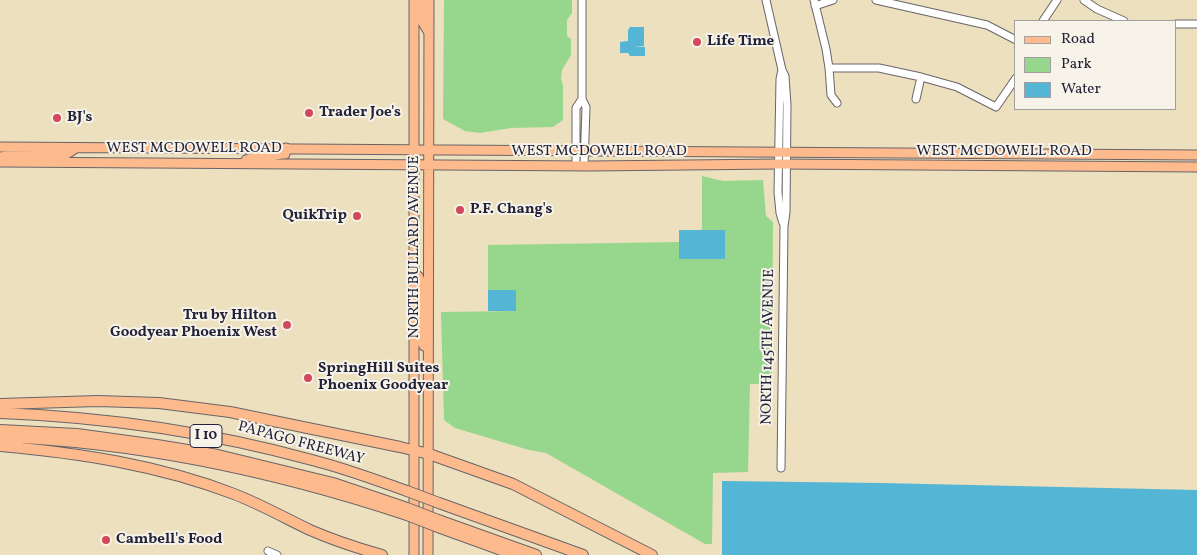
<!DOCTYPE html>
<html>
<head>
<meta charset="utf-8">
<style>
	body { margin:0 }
	#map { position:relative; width:1197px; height:555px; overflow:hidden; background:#ece0be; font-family:Vollkorn,serif }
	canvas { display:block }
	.legend { position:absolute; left:1014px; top:20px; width:162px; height:90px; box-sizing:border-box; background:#f7f3e8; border:1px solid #a29fa3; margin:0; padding:6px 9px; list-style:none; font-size:15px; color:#22223b }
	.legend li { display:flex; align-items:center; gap:10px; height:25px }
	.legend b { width:25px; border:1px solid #a29fa3 }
</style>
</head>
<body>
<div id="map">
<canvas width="1197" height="555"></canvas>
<ul class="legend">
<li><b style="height:6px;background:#fcba8d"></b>Road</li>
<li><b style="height:14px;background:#97d78d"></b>Park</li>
<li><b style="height:14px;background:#55b5d4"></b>Water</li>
</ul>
</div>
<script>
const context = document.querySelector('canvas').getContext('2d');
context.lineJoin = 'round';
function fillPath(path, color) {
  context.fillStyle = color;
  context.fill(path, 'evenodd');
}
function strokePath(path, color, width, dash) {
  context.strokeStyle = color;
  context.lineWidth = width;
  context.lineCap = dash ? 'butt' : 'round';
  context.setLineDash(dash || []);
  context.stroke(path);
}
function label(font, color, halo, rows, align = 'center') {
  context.font = font + ' Vollkorn,serif';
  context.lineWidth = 4;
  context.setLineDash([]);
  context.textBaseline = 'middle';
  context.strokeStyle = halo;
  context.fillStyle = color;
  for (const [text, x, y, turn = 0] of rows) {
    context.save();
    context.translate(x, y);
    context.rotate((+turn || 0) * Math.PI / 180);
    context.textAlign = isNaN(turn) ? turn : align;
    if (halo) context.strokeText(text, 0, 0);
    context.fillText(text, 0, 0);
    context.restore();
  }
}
fillPath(new Path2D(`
	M444,0h128v13l-5,7v16l4,3v16l-9,15 -1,8 2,8v34l-10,7 -42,1 -31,5 -15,-2 -22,-12z
	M702,176l21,5 40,-1 3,36 7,6 -1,162h-22l-2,88 -35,1 -1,71h-7l-159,-91 -17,-3 -74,-22 -11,-8 -3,-108 75,-1v-21h-28v-45l191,-3 1,17 45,-29h-23z`), '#97d78d');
fillPath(new Path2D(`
	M630,27h14v19l-10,1h11v9h-15l-2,-3h-8v-11l8,-1v-11z
	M679,230h46v29h-46z
	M488,290h28v21h-28z
	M722,481l159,2 316,7v65h-475z`), '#55b5d4');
const minor = new Path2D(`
	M582,0v99l4,8 -2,59
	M766,0l16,70 3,6 2,29 -1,107 -2,14 -3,242
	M814,0l12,49 3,19 2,27 6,8
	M876,0l111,25 29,15
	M1084,0l13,9 27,12
	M815,6l18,-6
	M1043,21l14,-21
	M1176,24h21
	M829,68h50l42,9 36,10 39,20 20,-29
	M782,70l-2,9 -2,113 2,21 3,10
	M916,99l5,-22
	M576,166v-58l6,-9
	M268,551l9,4`);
const major = new Path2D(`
	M414,0v555
	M421,0l1,21 7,12
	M0,147l1197,8
	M0,157l26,-4 6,-6
	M246,160l9,-3 28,-3h2l1,-6
	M0,162l591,4 188,-2 418,3
	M29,162l6,-6 30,-1 11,-7
	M413,273l5,3 2,4 2,62 2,4
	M428,555l1,-555`);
const highway = new Path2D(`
	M0,404l98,-3 61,2 71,9 170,35 29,7 84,30 139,71
	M0,413c106,4 210,19 312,47 32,8 64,20 95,31
	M0,430l77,4 80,11 61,10 115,28 74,25
	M0,437c140,5 274,34 407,78
	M0,446c79,7 159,19 234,48 26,10 51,24 76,36 23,10 47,18 72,25
	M439,503l144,52
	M438,520l98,35
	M438,527l77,28`);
strokePath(minor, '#696469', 9);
strokePath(major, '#696469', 11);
strokePath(highway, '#696469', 12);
strokePath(minor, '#fff', 7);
strokePath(major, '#fcba8d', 9);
strokePath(highway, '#fcba8d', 10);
const highwayBridge = new Path2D(`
	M407,491l32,12
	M407,508l31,12
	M407,515l31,12`);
strokePath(highwayBridge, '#696469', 12, []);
strokePath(highwayBridge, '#fcba8d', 10);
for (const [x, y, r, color] of [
	[697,42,5,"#d1495b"],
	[309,113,5,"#d1495b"],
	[57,118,5,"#d1495b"],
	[460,210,5,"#d1495b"],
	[357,216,5,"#d1495b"],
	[287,325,5,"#d1495b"],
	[308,378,5,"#d1495b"],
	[106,540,5,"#d1495b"]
]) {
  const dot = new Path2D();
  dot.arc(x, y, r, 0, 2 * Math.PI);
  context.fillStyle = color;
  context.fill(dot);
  strokePath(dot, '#f7f3e8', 2);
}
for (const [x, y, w] of [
	[206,436,32]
]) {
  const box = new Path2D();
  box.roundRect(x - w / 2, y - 11.5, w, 23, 4);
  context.fillStyle = '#f7f3e8';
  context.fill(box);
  strokePath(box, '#22223b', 1);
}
label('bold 14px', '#22223b', null, [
	["I 10",206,436]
]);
label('bold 15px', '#22223b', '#f7f3e8', [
	["Life Time",707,42],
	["Trader Joe's",319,113],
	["BJ's",67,118],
	["P.F. Chang's",470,210],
	["QuikTrip",347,216,"right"],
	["Tru by Hilton",277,316,"right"],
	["Goodyear Phoenix West",277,333,"right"],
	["SpringHill Suites",318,369],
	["Phoenix Goodyear",318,386],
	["Cambell's Food",116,540]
], 'left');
label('15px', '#22223b', '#f7f3e8', [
	["WEST MCDOWELL ROAD",194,149],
	["WEST MCDOWELL ROAD",599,152],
	["WEST MCDOWELL ROAD",1004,152],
	["NORTH BULLARD AVENUE",415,247,-90],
	["NORTH 145TH AVENUE",769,347,-89],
	["PAPAGO FREEWAY",301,444,15]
]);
</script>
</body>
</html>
